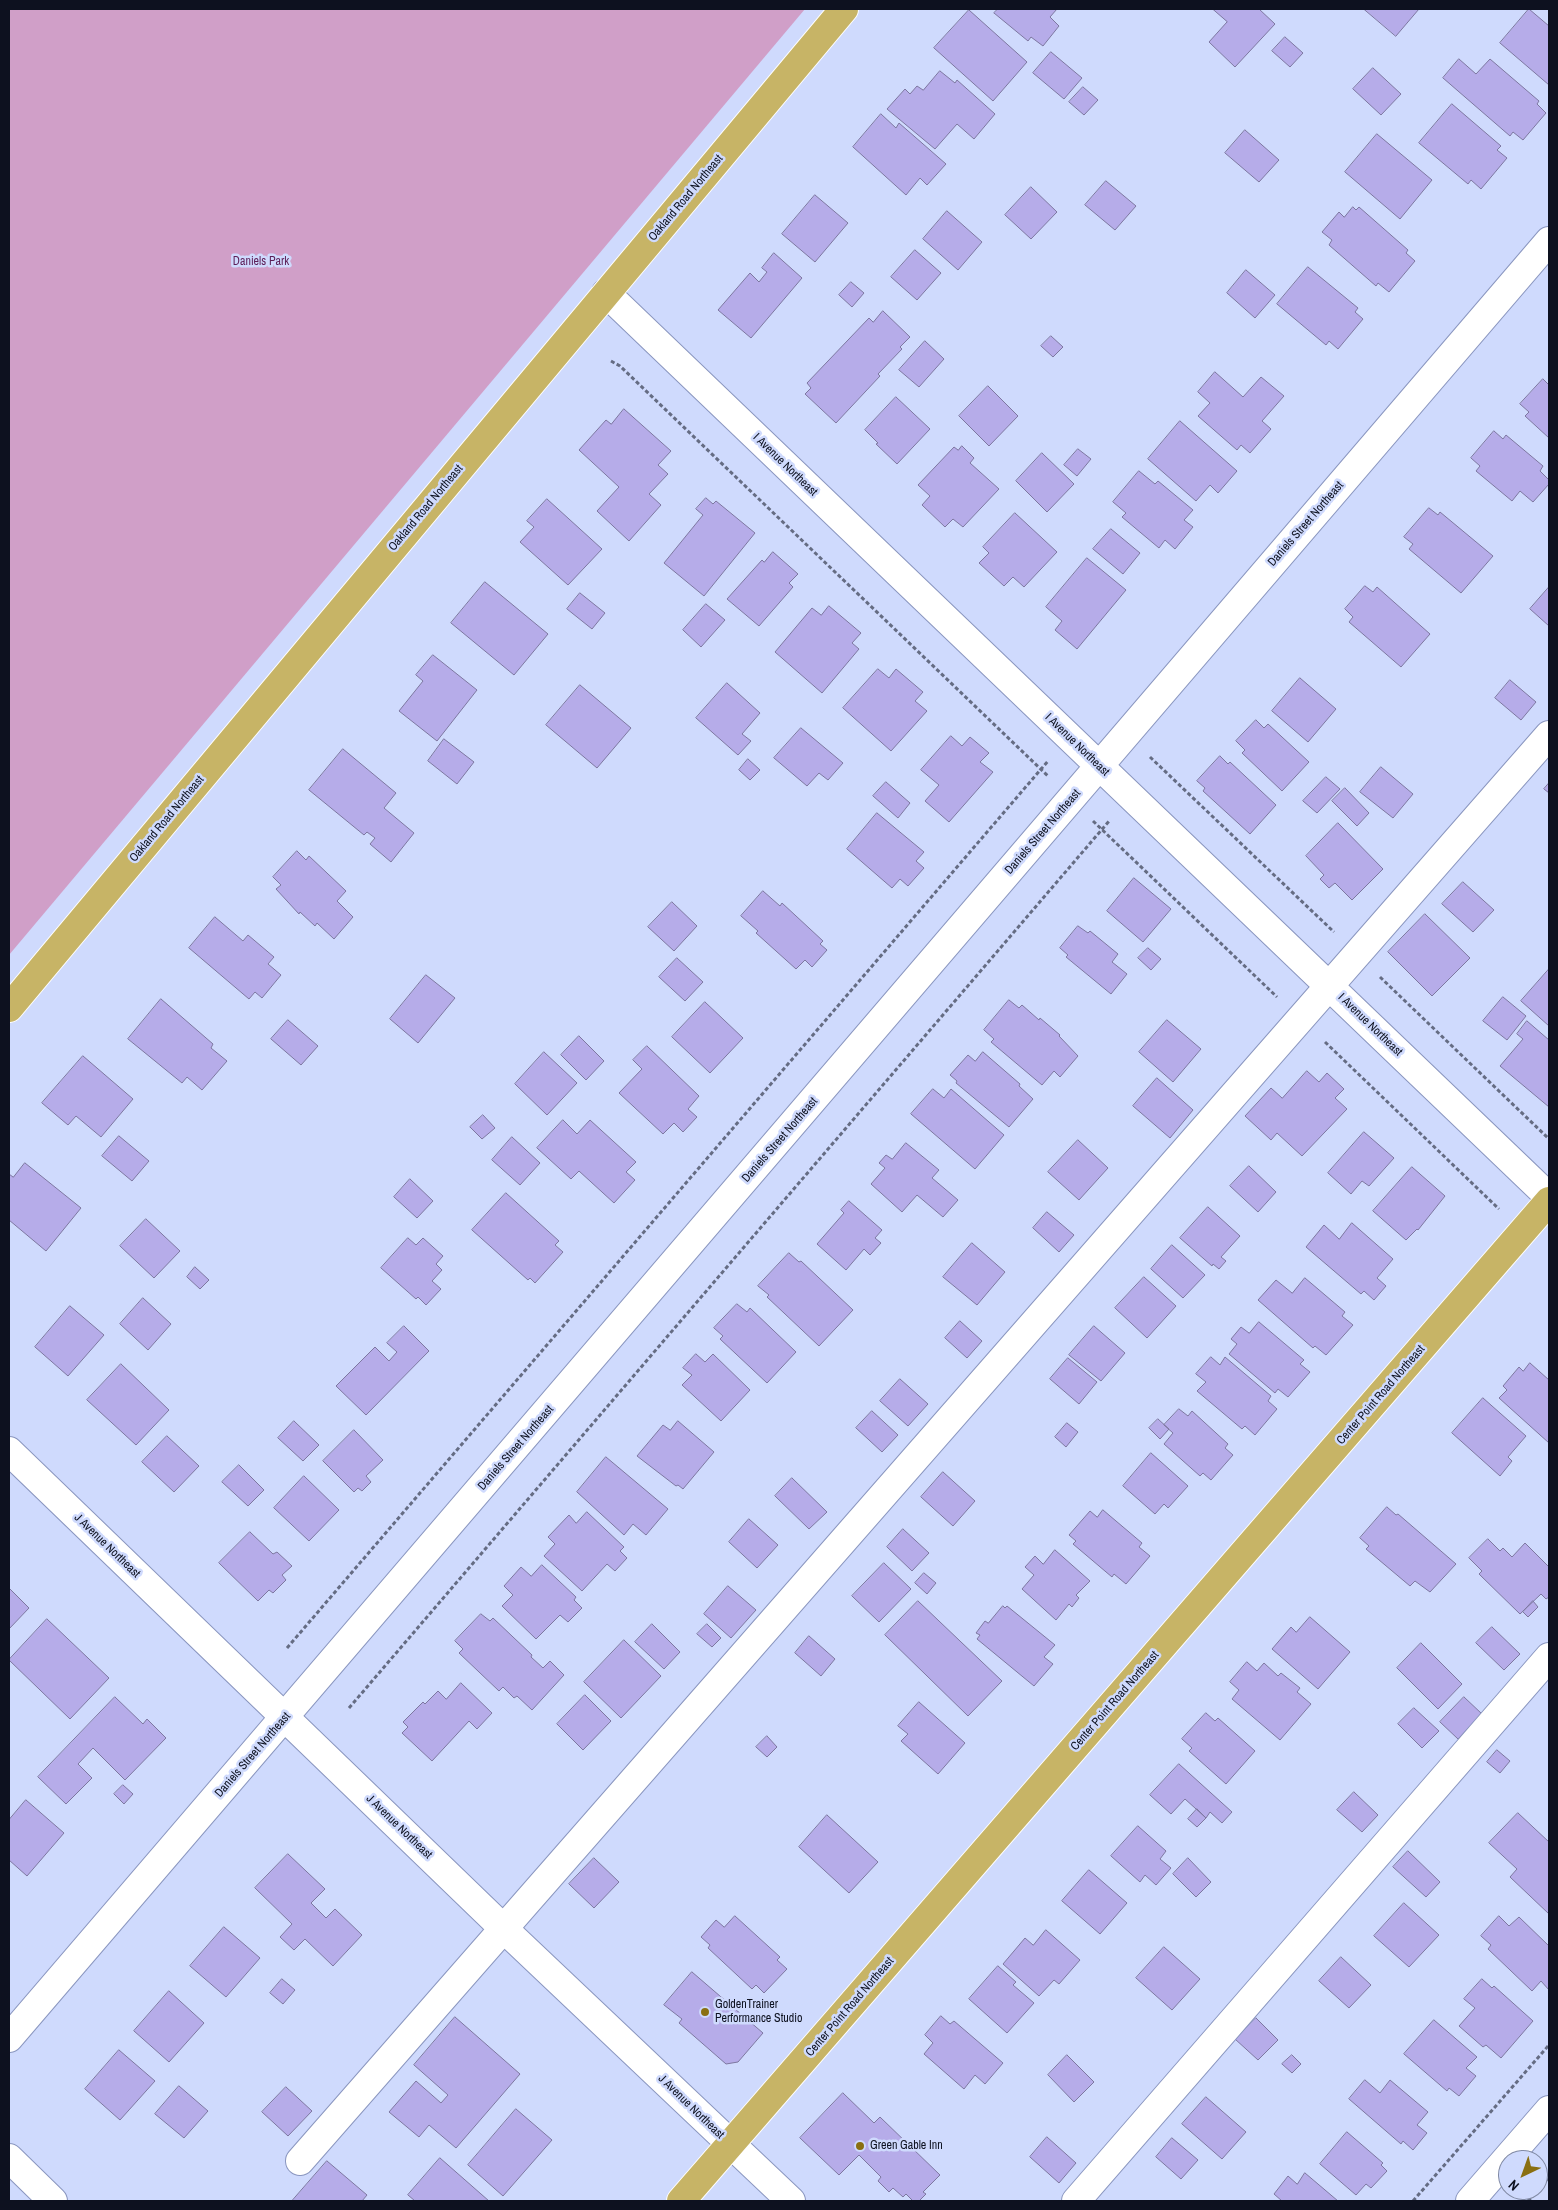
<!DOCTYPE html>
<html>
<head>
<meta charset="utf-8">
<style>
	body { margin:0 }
	#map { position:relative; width:1558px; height:2210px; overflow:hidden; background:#cfdafd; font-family:"Archivo Narrow",sans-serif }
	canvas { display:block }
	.frame { position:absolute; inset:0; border:10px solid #0d111f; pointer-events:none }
	.north { position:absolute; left:1498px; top:2150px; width:50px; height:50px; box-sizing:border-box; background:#cfdafd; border:1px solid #818aa4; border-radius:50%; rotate:222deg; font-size:14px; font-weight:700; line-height:20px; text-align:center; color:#0d111f }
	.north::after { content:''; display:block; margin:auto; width:18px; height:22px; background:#8a6f11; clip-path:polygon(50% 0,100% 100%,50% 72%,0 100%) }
</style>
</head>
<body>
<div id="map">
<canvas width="1558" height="2210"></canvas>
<div class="frame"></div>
<div class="north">N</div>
</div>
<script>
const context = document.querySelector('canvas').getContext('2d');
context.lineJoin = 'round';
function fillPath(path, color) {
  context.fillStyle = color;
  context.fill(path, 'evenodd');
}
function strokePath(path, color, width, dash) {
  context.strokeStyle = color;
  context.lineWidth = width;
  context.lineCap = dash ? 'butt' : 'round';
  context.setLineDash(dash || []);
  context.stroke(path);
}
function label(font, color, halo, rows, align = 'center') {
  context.font = font + ' "Archivo Narrow",sans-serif';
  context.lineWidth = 5;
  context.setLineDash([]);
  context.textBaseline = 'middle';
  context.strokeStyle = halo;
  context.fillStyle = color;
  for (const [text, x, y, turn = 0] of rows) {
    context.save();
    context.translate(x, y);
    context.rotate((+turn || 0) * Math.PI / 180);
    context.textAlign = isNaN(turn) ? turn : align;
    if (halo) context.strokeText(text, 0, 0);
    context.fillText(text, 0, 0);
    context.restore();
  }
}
fillPath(new Path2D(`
	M9,9h796l-796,946z`), '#d09fc8');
const building = new Path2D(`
	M998,9h59l-7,8 9,9 -16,20 -12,-9 -3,4 -34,-28z
	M1213,9h46l16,15 -40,43 -26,-25 18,-20z
	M1364,9h55l-23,27z
	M1529,9l20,17v59l-49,-42z
	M969,10l58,52 -34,39 -59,-53z
	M1285,37l18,16 -13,14 -18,-16z
	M1051,52l31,26 -18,21 -31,-26z
	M1459,59l17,15 14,-15 49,42 -2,3 9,9 -23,27 -10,-8 -3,4 -67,-58z
	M1373,68l28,26 -20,21 -28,-26z
	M940,71l15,12 2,-3 38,34 -21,25 -17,-15 -22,25 -48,-40 18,-20 5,5 7,-8 6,4z
	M1083,87l15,13 -14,15 -15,-13z
	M1452,104l49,42 -4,4 10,8 -26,31 -10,-9 -3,4 -49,-41z
	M881,114l15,14 3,-5 47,41 -19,21 -7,-7 -14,17 -53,-48z
	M1245,130l34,30 -20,22 -34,-29z
	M1377,134l55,46 -32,39 -55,-47z
	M1106,181l30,25 -21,24 -30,-25z
	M1031,187l26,25 -26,27 -26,-24z
	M815,195l33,28 -33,39 -33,-28z
	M1353,207l3,3 3,-3 49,43 -2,3 9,8 -26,31 -11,-9 -2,3 -47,-41 3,-5 -10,-8 17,-20 5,5z
	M947,211l35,31 -24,28 -35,-31z
	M915,250l26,23 -24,27 -26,-23z
	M774,253l28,25 -51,60 -33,-28 32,-37 9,9 8,-10 -5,-4z
	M1308,267l50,41 -3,4 8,7 -25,30 -9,-8 -3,4 -49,-41z
	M1246,270l29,25 -20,23 -28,-25z
	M851,282l13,11 -12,14 -13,-12z
	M883,311l27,26 -10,10 2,2 -24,25 2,2 -44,47 -31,-29 6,-6 -4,-5 62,-65 4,4z
	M1051,336l12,11 -10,10 -12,-11z
	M925,341l19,18 -25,28 -20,-17z
	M1215,372l28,25 18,-20 23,19 -22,25 9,8 -21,24 -9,-8 -4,5 -39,-34 12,-13 -12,-11z
	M1543,379l6,6v53l-24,-22 4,-4 -9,-8z
	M988,386l30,30 -29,30 -30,-30z
	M896,397l34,32 -33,35 -21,-20 2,-1 -13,-13z
	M624,409l47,42 -13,14 10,9 -19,20 12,11 -32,36 -32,-30 22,-24 -40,-37 27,-30 5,4z
	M1180,421l57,50 -19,22 -8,-8 -14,16 -48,-42z
	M1494,431l9,8 3,-4 37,31 -3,5 9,9v4l-16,18 -13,-11 -8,10 -36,-30 4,-5 -9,-8z
	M962,446l12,12 -4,5 29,26 -36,38 -10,-8 -8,8 -23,-22 8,-9 -12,-11 36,-38 4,3z
	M1078,449l13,10 -14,17 -13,-11z
	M1042,453l32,31 -27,28 -31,-31z
	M1139,471l16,13 3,-3 35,29 -9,10 9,7 -18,22 -10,-9 -6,8 -37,-31 4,-4 -13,-11z
	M706,498l7,6 3,-3 39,32 -51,63 -40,-33 39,-48 -7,-6z
	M547,499l55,50 -34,36 -48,-43 14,-15 -7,-6z
	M1429,508l9,7 2,-3 53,44 -32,37 -52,-44 4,-5 -9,-7z
	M1015,513l42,39 -33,35 -11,-10 -9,9 -25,-23 10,-10 -6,-6z
	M1111,529l29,24 -17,21 -30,-25z
	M773,552l25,22 -9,9 4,4 -34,39 -32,-27 35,-39 2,2z
	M1087,558l39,32 -49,59 -22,-19 7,-9 -16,-14z
	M485,582l63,52 -34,41 -63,-52z
	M1365,586l8,6 4,-5 53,47 -29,33 -52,-45 4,-5 -8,-8z
	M1549,587v39l-19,-17z
	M580,593l25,20 -13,16 -25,-20z
	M706,604l19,16 -24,27 -18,-17z
	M829,606l32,27 -9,10 7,6 -37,44 -47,-41 37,-44 9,7z
	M433,655l44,35 -40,51 -38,-30 24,-30 -7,-6z
	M878,669l11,9 7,-9 27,23 -8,9 12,10 -36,40 -48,-43z
	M1300,678l36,31 -28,33 -36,-31z
	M1510,680l26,22 -15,18 -26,-22z
	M727,683l33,30 -18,21 9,7 -13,14 -42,-37z
	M580,685l51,43 -34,40 -51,-43z
	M1256,720l8,8 4,-4 41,38 -27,29 -40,-38 3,-3 -9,-9z
	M801,728l42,35 -15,17 -9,-7 -12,13 -33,-28z
	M951,736l11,10 8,-9 19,16 -9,9 13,10 -44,50 -24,-21 14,-16 -18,-15z
	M444,739l30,23 -17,22 -29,-23z
	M343,749l53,44 -12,15 30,25 -23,29 -21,-18 5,-6 -8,-6 -3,3 -55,-45z
	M1220,756l8,8 2,-2 46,43 -26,29 -47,-43 2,-3 -8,-7z
	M748,759l12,11 -10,10 -11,-10z
	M1381,767l32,27 -20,24 -33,-26z
	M1326,777l14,12 -23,24 -14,-12z
	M886,782l24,21 -12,15 -25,-22z
	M1549,783v10l-5,-4z
	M1345,788l24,25 -12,13 -25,-25z
	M877,813l47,39 -8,9 8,7 -16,18 -8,-7 -8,9 -45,-39z
	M1338,823l45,46 -31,31 -17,-17 -6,5 -9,-9 4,-4 -18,-19z
	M297,851l9,9 3,-4 37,35 -9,10 16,16 -19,22 -17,-16 -2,3 -15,-14 -1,2 -23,-25 5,-4 -8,-8z
	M1134,878l37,31 -28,33 -36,-31z
	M1463,882l31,28 -21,22 -31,-28z
	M763,891l17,15 2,-3 41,38 -3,3 7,6 -15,17 -7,-7 -9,9 -40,-36 2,-2 -17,-15z
	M672,902l25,24 -23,25 -26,-24z
	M1425,914l45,44 -38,38 -44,-44z
	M215,917l28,24 5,-6 26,22 -6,7 13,11 -19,23 -7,-6 -6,7 -60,-51z
	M1078,926l10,7 2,-2 28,23 -6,8 15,12 -16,20 -45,-37 2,-2 -8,-7z
	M1148,948l13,11 -10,11 -13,-12z
	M677,958l26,24 -18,19 -26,-24z
	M1549,969v57l-28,-25z
	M426,975l29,23 -37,45 -28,-24z
	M1503,997l23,19 -19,24 -24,-19z
	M161,999l52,45 -2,4 16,13 -25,29 -15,-13 -5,6 -54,-44z
	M1009,1000l10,8 3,-3 17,15 1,-2 20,17 -1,1 19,20 -18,21 -6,-6 -12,14 -51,-43 3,-3 -10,-9z
	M705,1002l38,36 -33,35 -38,-36z
	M288,1020l30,26 -17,19 -30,-26z
	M1167,1020l34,29 -28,33 -34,-30z
	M1527,1021l22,19v67l-49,-41 23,-27 -6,-5z
	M579,1036l25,25 -18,19 -25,-25z
	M647,1046l52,50 -11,13 9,8 -14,15 -9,-9 -11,11 -44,-41 23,-24 -9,-9z
	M544,1052l33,31 -30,32 -32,-31z
	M983,1052l37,32 -1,2 14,13 -24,28 -53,-44 1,-2 -7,-6 18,-20 7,6z
	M83,1056l50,43 -32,38 -25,-21 -8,9 -26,-22z
	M1307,1071l12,11 8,-9 17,16 -9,9 12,11 -45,47 -25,-23 -6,7 -26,-24 26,-28 11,10z
	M1157,1078l36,32 -23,28 -37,-32z
	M933,1089l11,9 7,-9 53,46 -29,34 -64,-55z
	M483,1115l12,13 -13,11 -12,-12z
	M563,1120l14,14 13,-14 46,42 -10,10 9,8 -21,23 -35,-32 -8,8 -34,-31z
	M1364,1132l30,26 -25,28 -7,-5 -11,13 -23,-21z
	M119,1136l30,25 -17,20 -30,-25z
	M512,1137l28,26 -20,22 -28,-25z
	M1078,1140l30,28 -29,32 -31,-28z
	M906,1143l33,27 -7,8 26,22 -15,17 -26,-22 -15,17 -31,-28 14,-16 -6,-5 7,-8 6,4z
	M25,1163l56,45 -35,43 -37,-31v-46l4,3z
	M1249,1166l27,26 -18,20 -28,-26z
	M1412,1167l33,29 -27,34 -1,-1 -11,11 -33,-29z
	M410,1179l23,22 -16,17 -23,-21z
	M506,1193l53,48 -4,4 8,7 -28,31 -5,-5 -2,2 -56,-50z
	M849,1201l33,29 -7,8 6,5 -11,12 -6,-6 -18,21 -29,-26 27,-31 -3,-3z
	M1208,1207l32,29 -19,21 5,4 -7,8 -6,-5 -1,2 -32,-28z
	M1047,1212l27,23 -15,17 -26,-24z
	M146,1219l34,32 -26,27 -34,-32z
	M1352,1223l41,36 -16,19 9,8 -12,14 -10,-9 -3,3 -55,-47 18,-22 15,14z
	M408,1238l8,7 7,-7 20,18 -7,8 6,6 -10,11 9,8 -15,16 -8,-8 -2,2 -35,-31z
	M972,1243l33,29 -28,33 -34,-28z
	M1172,1245l33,30 -22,23 -32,-29z
	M789,1253l10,9 2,-1 52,49 -34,36 -52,-49 2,-2 -11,-9z
	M195,1267l14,13 -9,9 -13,-12z
	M1144,1277l32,29 -29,32 -32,-30z
	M1305,1278l40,34 -3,4 11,9 -27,30 -11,-9 -2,2 -55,-48 18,-20 16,13z
	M143,1298l28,26 -23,26 -28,-26z
	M737,1304l10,8 3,-4 46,44 -29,31 -47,-44 3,-3 -9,-8z
	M70,1306l34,29 -36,41 -33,-29z
	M960,1321l22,20 -15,17 -22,-20z
	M1259,1322l45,38 -4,4 10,8 -22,25 -10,-8 -3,4 -46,-39 8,-10 -6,-5 10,-12 8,6z
	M404,1326l25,25 -63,64 -30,-29 39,-39 14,14 8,-9 -10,-9z
	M1094,1326l31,27 -24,28 -32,-26z
	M696,1354l9,8 8,-8 37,36 -29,31 -39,-36 10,-10 -9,-7z
	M1211,1357l9,8 5,-8 46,39 -3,5 9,8 -22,26 -10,-9 -3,3 -45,-38 9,-9 -10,-8z
	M1068,1358l29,24 -18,22 -29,-25z
	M1530,1363l19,17v63l-50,-45 8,-8 -4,-4 16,-19 4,4z
	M121,1364l48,46 -33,35 -49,-45z
	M900,1379l28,25 -20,22 -28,-25z
	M1483,1398l43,38 -18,21 4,4 -12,15 -48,-43z
	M1179,1409l9,7 4,-5 36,33 -3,4 8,7 -22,25 -8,-7 -3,3 -36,-32 9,-11 -9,-8z
	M872,1411l26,24 -16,17 -26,-24z
	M1158,1419l11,10 -9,10 -11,-11z
	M294,1421l25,24 -16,16 -25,-23z
	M678,1421l36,31 -31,37 -5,-4 -2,1 -39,-30 26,-31 7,5z
	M1067,1423l11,9 -12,15 -11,-10z
	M354,1430l29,30 -17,16 5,6 -9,9 -4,-3 -4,4 -31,-31z
	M167,1436l32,30 -25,26 -32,-30z
	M1151,1453l37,33 -20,22 -4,-4 -9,10 -32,-28z
	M606,1457l62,52 -22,26 -13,-11 -9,11 -47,-43z
	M239,1465l25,25 -16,16 -26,-24z
	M943,1472l32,29 -22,25 -32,-29z
	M304,1476l35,34 -30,31 -35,-33z
	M792,1478l35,34 -18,17 -34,-33z
	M1387,1507l9,8 2,-1 58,50 -26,28 -15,-11 -5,5 -44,-37 3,-3 -9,-8z
	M1103,1510l39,33 -3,4 11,9 -24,28 -12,-10 -2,3 -39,-33 3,-3 -7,-6 21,-24 7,6z
	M587,1512l37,35 -4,4 7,7 -12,13 -8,-7 -25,27 -38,-35 11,-12 -7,-7 21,-22 7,8z
	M749,1519l29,26 -21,23 -28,-26z
	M903,1529l26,24 -17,18 -25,-24z
	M250,1532l23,22 4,-2 15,14 -10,9 4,5 -13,13 -4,-3 -11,11 -39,-38z
	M1488,1539l12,12 3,-3 9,9 13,-14 24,24v30l-3,2 -5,-5 -21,20 -41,-40 3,-3 -13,-13z
	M1055,1550l35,31 -14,14 3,3 -7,9 -3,-3 -13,16 -34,-31 12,-14 -9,-8 10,-11 8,8z
	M884,1563l27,26 -32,33 -27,-26z
	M542,1565l34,32 -2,3 8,8 -14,14 -8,-7 -24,24 -34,-33 11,-11 -9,-9 17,-19 10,9z
	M924,1573l12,10 -9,11 -12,-11z
	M728,1586l28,24 -25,28 -27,-24z
	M9,1588l20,20 -20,21z
	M918,1601l84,80 -34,35 -83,-81z
	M1533,1601l5,6 -10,10 -5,-5z
	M1003,1606l2,2 2,-2 48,39 -11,12 9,7 -19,22 -57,-47 3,-4 -4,-2 9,-12 3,2z
	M481,1614l9,7 3,-3 39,37 -1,2 12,11 7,-7 14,14 -32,35 -15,-14 -3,2 -11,-11 -4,4 -40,-38 4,-4 -8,-8z
	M1310,1617l40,35 -32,37 -46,-40 19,-22 5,5z
	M47,1619l62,59 -39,41 -61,-59z
	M652,1624l28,28 -16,17 -29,-27z
	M707,1624l14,14 -9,9 -15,-13z
	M1492,1627l28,27 -16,16 -28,-27z
	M809,1636l26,23 -14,17 -26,-23z
	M624,1640l37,36 -40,42 -37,-36z
	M1421,1643l41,41 -24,25 -41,-41z
	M1247,1662l10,9 7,-8 14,13 3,-3 19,15 -3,4 14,12 -31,36 -48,-41 7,-9 -9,-8z
	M461,1683l31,30 -15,16 -8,-8 -37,40 -30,-28 6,-6 -5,-5 20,-20 2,2 13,-13 8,8z
	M585,1695l26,26 -28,29 -26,-26z
	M115,1697l28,27 4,-5 19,19 -41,42 -32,-32 -15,16 14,14 -26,26 -28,-27z
	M1464,1697l18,17 -24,25 -18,-17z
	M919,1702l46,41 -27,31 -37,-33 7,-7 -10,-8z
	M1414,1708l25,23 -17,17 -24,-24z
	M1206,1713l9,8 3,-3 37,33 -29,33 -37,-33 3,-3 -10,-9z
	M767,1736l10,11 -10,10 -11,-10z
	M1497,1750l13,11 -10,12 -13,-11z
	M1179,1764l53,48 -10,11 -12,-11 -4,6 -21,-19 -14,15 -21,-19z
	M123,1785l10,9 -9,10 -10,-10z
	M1354,1792l24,23 -16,17 -25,-22z
	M26,1800l38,33 -37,43 -18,-16v-40z
	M1197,1809l9,9 -9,9 -9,-8z
	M1518,1813l31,29v72l-39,-37 7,-8 -28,-26z
	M827,1815l51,47 -29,31 -50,-46z
	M1138,1826l28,25 -6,8 11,9 -15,17 -11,-10 -5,7 -29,-26z
	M1408,1851l32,31 -14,15 -33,-30z
	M288,1854l37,35 -14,14 15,15 9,-9 27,26 -29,31 -28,-27 -11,11 -14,-13 12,-13 -37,-36z
	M594,1858l25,24 -25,26 -25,-24z
	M1188,1858l23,24 -15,15 -23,-23z
	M1089,1870l38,33 -27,31 -38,-33z
	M1404,1903l35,32 -30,32 -35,-31z
	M735,1916l45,41 -3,3 10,9 -23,24 -8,-8 -4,4 -44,-41 2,-3 -9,-8 15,-17 8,7z
	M1499,1916l10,10 10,-9 30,29v44l-8,-9 -9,10 -44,-42 3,-4 -10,-9z
	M224,1927l36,31 -34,39 -36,-31z
	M1046,1930l34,30 -21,24 -5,-4 -15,16 -36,-32 22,-26 8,7z
	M1164,1947l36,32 -28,31 -36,-32z
	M1341,1957l30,28 -22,23 -30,-27z
	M998,1966l18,16 -3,3 21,18 -27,30 -38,-34z
	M692,1972l71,61 -25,29 -12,2 -47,-41 3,-4 -18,-14z
	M282,1979l13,11 -12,14 -13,-11z
	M1482,1979l10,9 2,-2 39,35 -32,37 -15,-13 -3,2 -24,-21 16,-18 -11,-9z
	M169,1991l35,32 -35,39 -35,-31z
	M941,2016l9,8 4,-3 49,42 -18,21 -10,-9 -11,14 -40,-35 9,-11 -8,-8z
	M455,2017l65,57 -64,74 -27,-23 -10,12 -30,-25 27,-31 25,22 7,-8 -34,-30z
	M1256,2018l22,22 -20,20 -23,-21z
	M1434,2020l43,37 -11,11 10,8 -17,20 -10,-8 -2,3 -43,-37z
	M119,2050l36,31 -35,39 -35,-31z
	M1067,2055l27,27 -20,20 -26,-27z
	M1292,2055l9,9 -9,9 -10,-9z
	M1365,2080l15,13 10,-13 38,32 -11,13 10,8 -14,17 -10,-9 -2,3 -52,-45z
	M179,2086l29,25 -24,27 -29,-24z
	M286,2087l26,24 -24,25 -26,-24z
	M843,2093l31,30 6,-6 60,58 -17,17 3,2 -7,7h-6l-7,-7 -3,3 -10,-9 -4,4 -11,-11 3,-4 -22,-22 -20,20 -39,-37z
	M1206,2097l40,35 -24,27 -40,-35z
	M516,2109l36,31 -49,56 -35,-31z
	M1347,2132l36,31 -2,2 6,6 -16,17 -5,-4 -10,11 -36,-31z
	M1047,2137l29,26 -17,20 -29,-26z
	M1172,2138l26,22 -17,19 -25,-22z
	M440,2158l49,43h-74l-7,-6z
	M327,2161l40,34 -5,6h-70z
	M1305,2173l33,28h-56l-8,-7 14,-18 9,8z`);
fillPath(building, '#b6ace9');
strokePath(building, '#7d77a0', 1);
const minor = new Path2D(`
	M606,293l943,904
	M9,1451l495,478 287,272
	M9,2038l1540,-1797
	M9,2158l44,43
	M300,2161l1249,-1426
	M1076,2201l473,-544
	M1470,2201l79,-91`);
const major = new Path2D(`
	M9,1008l835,-999
	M681,2201l868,-1000`);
strokePath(minor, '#8a96bf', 30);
strokePath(major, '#fff', 30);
strokePath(new Path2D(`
	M611,361l9,5 428,410
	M1150,757l184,175
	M1093,821l184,176
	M1380,977l169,162
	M1325,1042l174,167
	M287,1648l761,-887
	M349,1708l761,-888
	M1413,2201l136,-156
	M1528,2201l21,-24`), '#656c83', 3, [4, 2.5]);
strokePath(minor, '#fff', 28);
strokePath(major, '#c7b466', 28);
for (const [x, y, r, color] of [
	[705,2012,5,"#8a6f11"],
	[860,2146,5,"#8a6f11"]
]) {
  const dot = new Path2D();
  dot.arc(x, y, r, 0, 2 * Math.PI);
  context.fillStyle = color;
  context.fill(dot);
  strokePath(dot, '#cfdafd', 2);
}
label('12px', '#0d111f', '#cfdafd', [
	["Oakland Road Northeast",686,198,-50],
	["I Avenue Northeast",785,465,44],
	["Oakland Road Northeast",426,508,-50],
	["Daniels Street Northeast",1306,524,-49],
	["I Avenue Northeast",1077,745,44],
	["Oakland Road Northeast",167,819,-50],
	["Daniels Street Northeast",1043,832,-49],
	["I Avenue Northeast",1370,1025,44],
	["Daniels Street Northeast",780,1140,-49],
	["Center Point Road Northeast",1381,1395,-49],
	["Daniels Street Northeast",516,1448,-49],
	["J Avenue Northeast",107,1546,44],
	["Center Point Road Northeast",1115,1701,-49],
	["Daniels Street Northeast",253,1755,-49],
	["J Avenue Northeast",399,1827,44],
	["Center Point Road Northeast",850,2007,-49],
	["J Avenue Northeast",691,2107,44]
]);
label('12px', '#5c1e57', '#cfdafd', [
	["Daniels Park",261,262]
]);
label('12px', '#0d111f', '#cfdafd', [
	["GoldenTrainer",715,2005],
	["Performance Studio",715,2019],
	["Green Gable Inn",870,2146]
], 'left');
</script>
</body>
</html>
